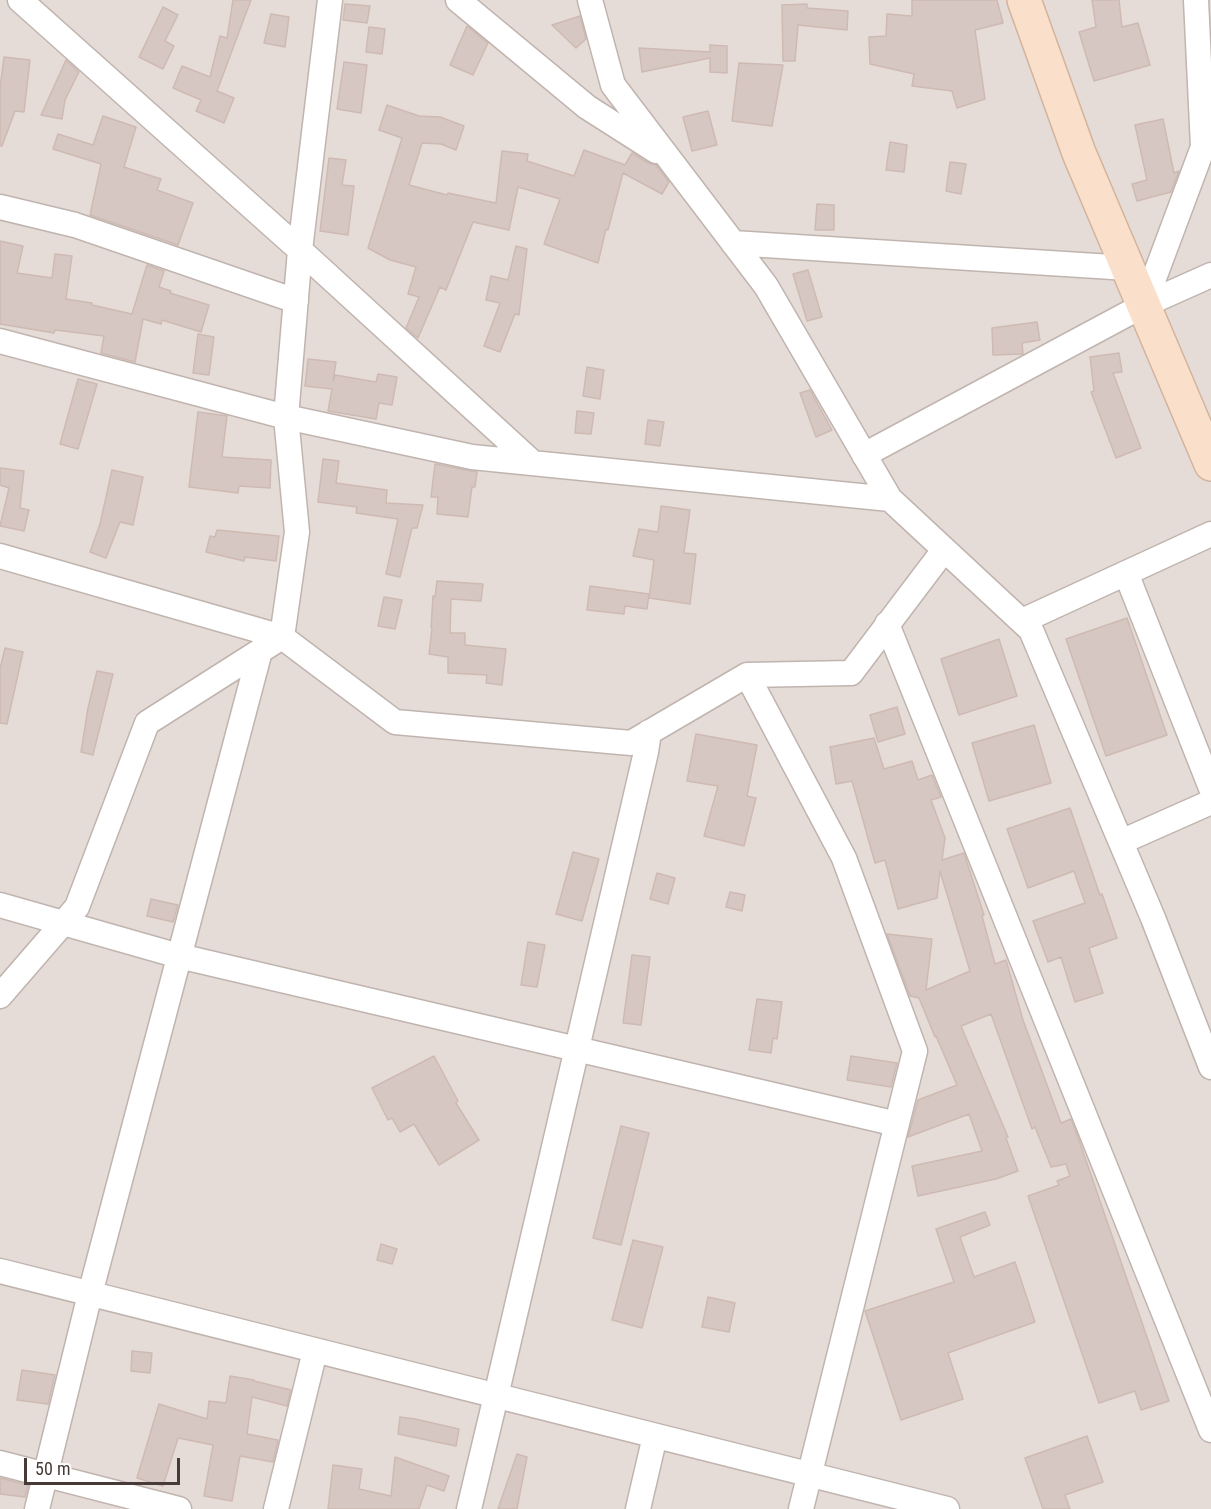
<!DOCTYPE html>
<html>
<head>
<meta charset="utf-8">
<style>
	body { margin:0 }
	#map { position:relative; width:1211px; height:1509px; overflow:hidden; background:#f3ece8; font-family:"Roboto Condensed",sans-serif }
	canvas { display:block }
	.scale { position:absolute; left:24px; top:1458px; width:156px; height:27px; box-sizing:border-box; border:3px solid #463b37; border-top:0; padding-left:8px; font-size:18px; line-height:21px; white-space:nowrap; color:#463b37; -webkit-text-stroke:4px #fff; paint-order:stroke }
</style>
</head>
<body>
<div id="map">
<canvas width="1211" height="1509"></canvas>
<div class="scale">50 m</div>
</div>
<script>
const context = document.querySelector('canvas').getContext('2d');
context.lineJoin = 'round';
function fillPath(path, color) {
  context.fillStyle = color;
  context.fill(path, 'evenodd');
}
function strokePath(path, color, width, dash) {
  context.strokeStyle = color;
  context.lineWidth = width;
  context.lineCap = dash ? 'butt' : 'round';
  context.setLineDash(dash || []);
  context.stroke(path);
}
fillPath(new Path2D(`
	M0,0h1211v1509h-1211z`), '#e6dcd7');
const building = new Path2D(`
	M233,0h18l-34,91 17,7 -10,25 -28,-12 5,-11 -28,-12 9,-22 28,11 10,-41 7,2z
	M912,0h85l6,23 -28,7 10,69 -28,9 -5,-17 -40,-5 2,-12 -44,-10 -1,-27 17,-1 1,-22 25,2z
	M1092,0h27l3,27 16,-4 12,42 -56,16 -15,-49 17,-5z
	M345,4l25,2 -3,17 -24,-3z
	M807,4v4l41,3 -1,19 -49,-5 -3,36h-12l-1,-56z
	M163,7l15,8 -13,26 9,5 -11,23 -24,-12z
	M271,14l18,3 -4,30 -21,-4z
	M580,16l6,23 -10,9 -24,-23z
	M467,26l21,17 -15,32 -23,-10z
	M369,27l16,2 -3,25 -16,-2z
	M710,45l17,1v27l-17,-1v-14l-68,14 -3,-24 71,4z
	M4,57l26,3 -6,52 -9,-1 -13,35h-2v-58z
	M66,60l13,12 -14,28 -3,19 -21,-4z
	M344,62l23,3 -6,48 -24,-4z
	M739,63l44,2 -11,61 -40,-5z
	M387,105l32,11 21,1 24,9 -8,24 -15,-6 -19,-1 -13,42 38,10 1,-2 48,10 6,-52 26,3 -1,7 47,15 10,-26 41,15 7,-12 16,10 8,2 13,17 -7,12 -39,-21 -15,57 -2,-1 -8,34 -54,-19 16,-45 -42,-12 -9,43 -36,-8 -27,68 -6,-3 -22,51 -12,-10 13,-31 -11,-3 8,-27 -26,-7 -22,-12 34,-110 -23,-8z
	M708,111l9,34 -25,6 -9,-34z
	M103,116l33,11 -12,40 37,12 -4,11 36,13 -15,42 -88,-30 11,-51 -48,-15 5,-15 35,11z
	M1163,119l11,54 5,-2 -8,21 -34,9 -5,-17 15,-4 -12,-55z
	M890,142l17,3 -3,27 -18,-2z
	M329,158l17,2 -4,25 12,1 -6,49 -28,-4z
	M950,162l16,2 -5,30 -15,-3z
	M817,204l17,1v25h-19z
	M0,241l23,5 -6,27 35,5 3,-24 17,2 -6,43 26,4v2l40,9 15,-49 17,6 -5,16 12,4 -1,2 39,12 -8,27 -39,-12 -1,4 -18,-5 -8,43 -34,-9 3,-17 -49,-6 -1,3 -54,-9z
	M516,246l11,3 -8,66 -4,-1 -15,38 -16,-6 16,-43 -14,-3 5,-24 17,4z
	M808,270l14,47 -15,4 -14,-47z
	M1037,322l3,18 -18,3 1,11 -30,1 -1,-27z
	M198,334l16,3 -5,38 -16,-2z
	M1119,353l3,19 -9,1 28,75 -25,10 -25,-66 3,-1 -4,-34z
	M308,359l28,3 -3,19 2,-6 41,7 2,-8 19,3 -5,28 -13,-2 -3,16 -48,-8 4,-22 -27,-3z
	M587,367l17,3 -4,29 -17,-3z
	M78,379l19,5 -19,65 -18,-5z
	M810,390l22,40 -16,7 -16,-44z
	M577,411l17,2 -3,21 -16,-1z
	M198,412l29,4 -5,41 49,3 -1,28 -31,-2 -1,7 -49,-6z
	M648,420l16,2 -4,24 -15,-2z
	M323,459l16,2 -3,22 51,7 -1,13 37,2 -6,23h-5l-12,49 -14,-3 12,-55 -42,-6 1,-6 -39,-5z
	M435,464l42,8 -2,15h-3l-4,30 -31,-3 1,-17h-7z
	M0,468l24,3 -4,37 9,2 -5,21 -24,-5 9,-38 -9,-3z
	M112,470l31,7 -10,48 -13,-3 -14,36 -16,-6 10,-28z
	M661,506l29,4 -6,43 12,1 -6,50 -41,-6 5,-38 -21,-4 6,-27 19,3z
	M217,530l62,6 -3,25 -31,-4 -1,4 -38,-9 4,-16 5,1z
	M437,581l46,3 -2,17 -30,-2 -1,34h15v12l41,4 -4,36 -16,-2 1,-8 -39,-2v-16l-19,-3 3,-26h-1l2,-32 2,1z
	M590,586l59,8 -2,15 -22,-3 -1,8 -37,-4z
	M384,597l18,3 -7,29 -17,-3z
	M1127,618l40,117 -61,21 -40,-117z
	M999,639l18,57 -58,19 -18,-56z
	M5,648l18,4 -16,72 -7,-1v-54z
	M97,671l16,3 -20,81 -12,-3 7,-44z
	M897,707l8,27 -27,8 -8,-27z
	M1034,725l17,58 -62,18 -17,-58z
	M696,734l61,11 -10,51 9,2 -12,48 -40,-10 14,-50 -31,-5z
	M874,738l10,31 28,-8 6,19 14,-5 9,22 -10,3 14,38 -3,22 22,-7 20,62 -2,1 13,48 11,-4 17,60 38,103 10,-4 9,24 89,258 -28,9 -6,-19 -36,12 -71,-207 31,-11 -2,-4 13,-5 -4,-12 -15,3 -16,-40 -3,2 -41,-115 -30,12 47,111 -2,1 12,33 -22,8 -78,17 -6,-30 70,-15 -13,-37 -61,23 10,-37 39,-15 -21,-49 -1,1 -16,-39 -9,-2 -23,-62 45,5 -6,51 44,-19 -30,-100 -3,27 -39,11 -13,-49 -10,3 -23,-82 -16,3 -6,-37z
	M1070,808l30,87 2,-1 15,44 -28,10 14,45 -28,9 -14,-45 -13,5 -15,-41 52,-18 -11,-32 -46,17 -21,-59z
	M573,852l26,7 -17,62 -26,-7z
	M657,873l18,5 -7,26 -18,-5z
	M730,892l15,3 -3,16 -16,-4z
	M151,899l27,6 -5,17 -26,-6z
	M528,942l17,3 -8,42 -16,-2z
	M632,955l18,2 -9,68 -18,-2z
	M757,999l25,3 -5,37 -4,-1 -2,15 -22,-3z
	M434,1056l24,45 -2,2 23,37 -40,25 -25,-41 -14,8 -8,-14 -4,2 -16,-32z
	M851,1056l46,7 -6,24 -44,-7z
	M621,1126l28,7 -28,112 -28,-7z
	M985,1212l5,13 -30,12 14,40 41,-15 20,60 -87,31 15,46 -62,21 -36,-109 89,-29 -18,-53z
	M633,1240l30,7 -21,81 -30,-8z
	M381,1244l16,5 -5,15 -15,-4z
	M708,1297l27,6 -6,29 -27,-5z
	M132,1351l20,2 -2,20 -19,-2z
	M22,1370l33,5 -7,29 -31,-4z
	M230,1376l24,4v1l37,9 -4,16 -35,-9 -5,37 31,6 -5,22 -33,-6 -8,45 -28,-5 9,-51 -35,-7 -15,48 -26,-8 22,-74 48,15 2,-18 17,2z
	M400,1417l15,2 44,10 -3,17 -58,-12z
	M1087,1436l16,46 -38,13 5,14h-27l-18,-51z
	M517,1454l10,3 -10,52h-19z
	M395,1457l54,19 -5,15 -17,-6 -8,24h-91l5,-44 29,4 -3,20 32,7z
	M0,1478l28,7 -3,12 -25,-3z`);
fillPath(building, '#d6c7c2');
strokePath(building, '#cebab2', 1.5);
const street = new Path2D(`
	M20,0l280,250 233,213
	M458,0l129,107 69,44
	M590,0l23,85 153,201 124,213 141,131 122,288 58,149
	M1196,0l7,147 -59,158 67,-30
	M0,207l75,18 221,76
	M733,243l395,25
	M0,341l286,76 186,40 418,42
	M864,455l280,-150
	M0,556l282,81 113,85 236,21 116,-68 104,-2 93,-123
	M1126,573l85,215
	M1022,621l189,-87
	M887,624l324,806
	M747,675l97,183 71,193 -114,458
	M1121,842l90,-40
	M0,905l179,51 718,168
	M0,996l77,-89 70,-184 135,-86 15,-105 -11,-115 14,-167 30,-250
	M0,1271l947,238
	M0,1463l179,46
	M37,1509l53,-215 170,-643
	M276,1509l39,-158
	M469,1509l27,-113 150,-644 3,-20
	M638,1509l17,-73`);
const secondary = new Path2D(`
	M1024,0l55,153 132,311`);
strokePath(street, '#c0b4af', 27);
strokePath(secondary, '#d2b39d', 36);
strokePath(street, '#fff', 24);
strokePath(secondary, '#fadfcb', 33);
</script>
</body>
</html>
